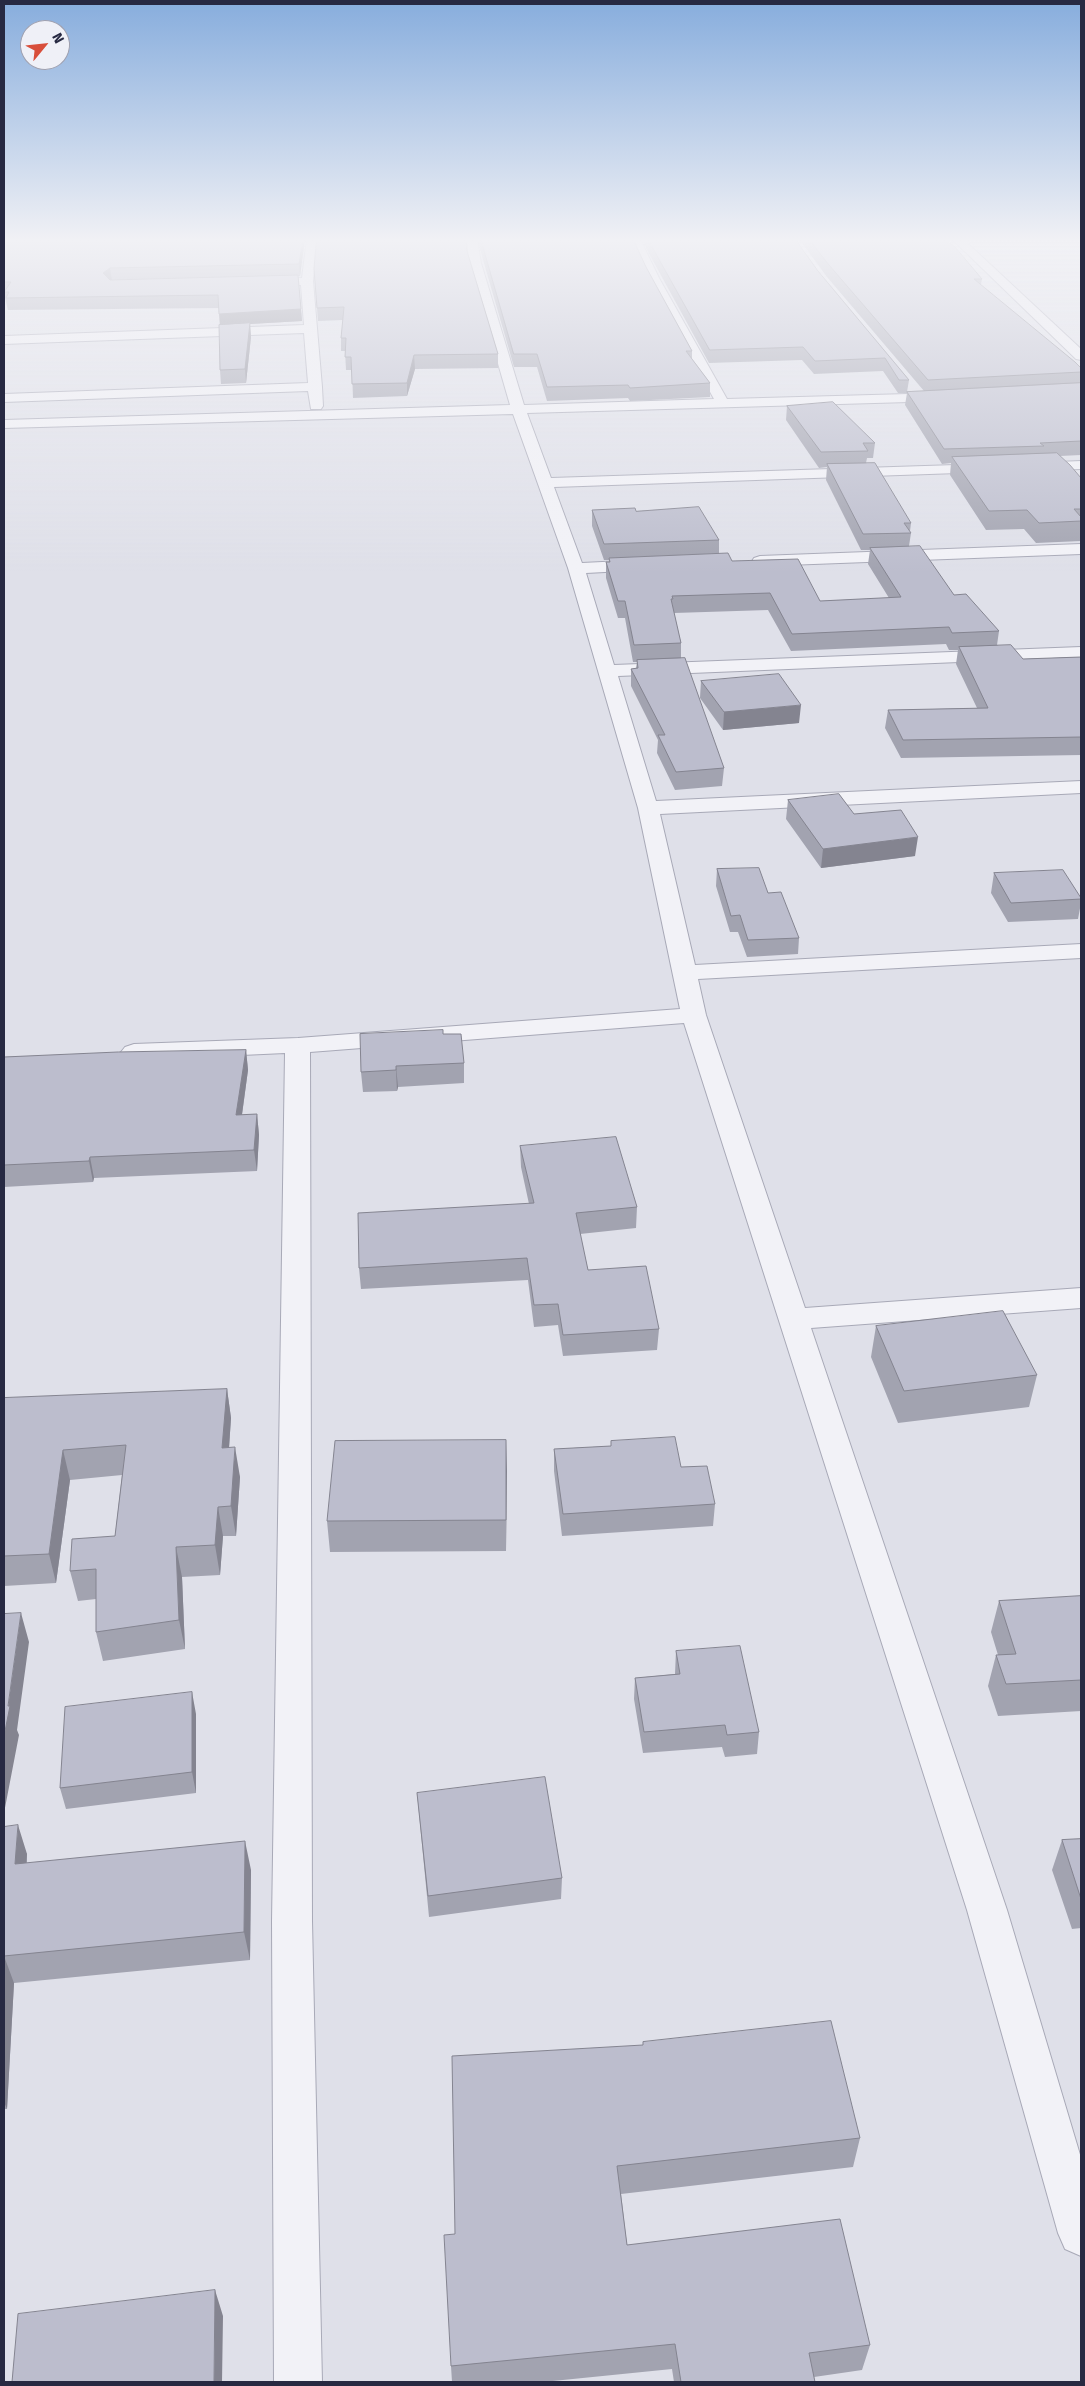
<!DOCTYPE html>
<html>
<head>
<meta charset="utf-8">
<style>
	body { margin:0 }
	#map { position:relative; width:1085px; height:2386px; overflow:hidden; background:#dfe0e9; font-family:"Fira Sans",sans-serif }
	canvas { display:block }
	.frame { position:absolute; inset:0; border:5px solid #272942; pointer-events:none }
	.north { position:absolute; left:20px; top:20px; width:50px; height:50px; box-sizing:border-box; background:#eff0f7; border:1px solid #9fa0af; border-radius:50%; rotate:62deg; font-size:14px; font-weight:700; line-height:20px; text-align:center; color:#272942 }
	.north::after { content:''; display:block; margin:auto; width:18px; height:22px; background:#d84e3b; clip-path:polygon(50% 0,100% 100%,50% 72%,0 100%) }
</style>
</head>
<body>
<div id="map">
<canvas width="1085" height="2386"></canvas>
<div class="frame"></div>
<div class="north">N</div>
</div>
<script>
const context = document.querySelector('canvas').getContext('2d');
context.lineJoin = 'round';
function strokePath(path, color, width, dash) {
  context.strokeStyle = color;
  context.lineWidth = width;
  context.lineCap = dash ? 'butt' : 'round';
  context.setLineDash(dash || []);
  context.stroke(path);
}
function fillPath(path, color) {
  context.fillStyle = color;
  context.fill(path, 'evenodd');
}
const minor = new Path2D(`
	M307,239h10l-4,42 9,106 1,19 -2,3h-10l-3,-18 -304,11v-8l304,-11 -4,-50 -300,11v-8l300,-11 -3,-40h-40l-6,-3 6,-3 41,-1z
	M467,239h10l4,24 43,142 190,-6 -67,-121 -17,-39h10l19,39 68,121 217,-6 7,4 -7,4 -417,12 24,65 436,-14 7,4 -7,4 -433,15 28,76 61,-3 6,1 2,4 -2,4 -6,1 -57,3 28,92 467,-18v10l-463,19 38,125 425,-20v12l-421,21 35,151 386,-21v14l-383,21 8,36 99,293 276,-20v20l-270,20 196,582 74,248v98l-16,-7 -7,-16 -91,-323 -283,-887 -374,29 2,869 10,461h-48l-2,-461 13,-868 -151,7 -9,-3 -4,-5 4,-5 9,-3 164,-6 382,-29 -42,-201 -70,-240 -55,-154 -509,14v-8l506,-15 -41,-142z
	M952,239h11l118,110v11l-5,-1z
	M1081,461v8l-48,2 -7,-4 7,-4z
	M1081,544v10l-321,12 -6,-2 -2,-3 2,-3 6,-2z`);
strokePath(minor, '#a8a9b7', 2);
fillPath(minor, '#f2f2f7');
fillPath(new Path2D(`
	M305,239l-5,37h-2l4,45 -52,3 1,13 -5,46 -25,1 -1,-14v-45l-1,-17 -211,2 -4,-16v-52z
	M477,239h156l13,28 46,84v8l18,24v14l-80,4 -2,-3 -81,3 -10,-34h-23z
	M641,239h154l23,32 91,109 -2,12 17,-1 -97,-114 -28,-38h145l38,40 -1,6 100,83v87l-21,1 21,22v63l-45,2 -12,-14 -38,1 -36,-55 1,-12 -9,1 -37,-59 2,-12h-9l-15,-22 -69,3 -12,-14 -93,3z
	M467,251l31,103v14l-83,1 -8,27 -54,2 -1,-28h-6l-1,-19h-4v-13l2,-18 -25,1 -4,-52z
	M787,406l88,37 -2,15h-6l-1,5 45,60 -1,8 1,2 -2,13 45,49 45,36 -2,14 26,14 58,-2v98l-180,3 -16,-30 3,-18 89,-2 -21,-44 2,-14h-9l-3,-6 -155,7 -23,-41 -94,3 7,30v15l43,110 -2,18 -47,4 -18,-37 1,-13 -27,-54v-17l5,-1 1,-6h-4l-8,-44h-7l-12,-40v-16h3v-2h-5l-12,-34v-16l44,1 83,29v13l13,8 88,40 69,-3 -21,-34 2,-14h-9l-35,-70 1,-13 -8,1 -33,-48z
	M701,681l98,42 -76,7 -23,-32z
	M788,800l66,14 61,42 -94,12 -35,-49z
	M717,869l51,24 31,45 -1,16 -51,3 -9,-25h-8l-14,-46z
	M994,873l87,25v5l-3,16 -70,3 -17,-29z
	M443,1034l21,29v20l-66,4 -1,4 -34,1 -2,-20z
	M246,1050l2,20 -6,45 15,-1 2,21 -2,36 -163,7 -1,4 -89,5v-130z
	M520,1146l117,61 -1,21 -56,6 8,36 71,59 -2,21 -94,6 -5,-31 -24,2 -6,-47 -167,9 -2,-21 170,-64 -8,-37z
	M876,1326l161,49 -8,32 -131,16 -27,-66z
	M227,1389l4,29 -2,30 11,29 -4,59h-13l-3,39 -38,2 3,72 -82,12 -7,-29v-33l-18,2 -8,-30 45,-35 7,-61 -52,5 -14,103 -52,3v-188z
	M506,1440v111l-176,1 -3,-31z
	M611,1441l70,26 34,37 -2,22 -151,10 -8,-65v-22l57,-3z
	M1081,1596v115l-83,5 -10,-30 8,-31h2l-7,-23 8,-31z
	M676,1651l83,81 -2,22 -32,3 -3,-10 -79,6 -9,-54 1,-21 40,-4z
	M196,1714v79l-130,16 -6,-21z
	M417,1793l145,85 -1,21 -132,18z
	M4,1827l23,27v9l224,7 -1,90 -236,23 -7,126h-3z
	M1081,1839v89l-9,1 -20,-59 10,-30z
	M643,2042l217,96 -7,29 -232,27 6,51 243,100 -8,25 -48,7 1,5h-141l-2,-13 -129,13h-91l-1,-16 4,-132 188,-189z`), '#a2a3b0');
fillPath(new Path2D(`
	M303,239h3h-1l-5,37 -1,-12z
	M110,268l2,12 -8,5 -1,-12z
	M301,309l1,12 -52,3 1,13 -5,46 -1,-14 -25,-43 -1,-12z
	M414,355l1,14 -8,27v-13z
	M801,705l-2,18 -76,7 1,-18z
	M918,837l-3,19 -94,12 2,-19z
	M246,1050l2,20 -9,66 -3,-21z
	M396,1066l2,21 -1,4 -1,-21z
	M257,1114l2,21 -2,36 -3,-21z
	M90,1157l4,21 -1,4 -4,-21z
	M227,1389l4,29 -4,59 -5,-29z
	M506,1440l1,31 -1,80z
	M235,1447l5,30 -4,59 -5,-30z
	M63,1450l7,30 -14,103 -7,-29z
	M218,1507l5,29 -3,39 -5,-30z
	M176,1547l6,30 3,72 -6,-29z
	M21,1613l8,29 -12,88 2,5 -15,78v-77z
	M192,1692l4,22v79l-4,-21z
	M18,1825l9,29 -3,39 -9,-29z
	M245,1841l6,29 -1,90 -6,-28z
	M4,1956l10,27 -7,126 -3,-7z
	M215,2290l8,26 -1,66h-8z`), '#848490');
const building = new Path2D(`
	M9,239h294l-4,25 -189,4 -7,5 7,7 188,-5 3,34 -82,5 -1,-19 -212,3 3,-6h-5l7,-10h-7v-40l4,-1z
	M317,239h149l1,12 31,103 -84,1 -7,28 -55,1 -1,-27h-6l1,-19h-5l3,-31 -27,1 -3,-39z
	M481,239h152l13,28 46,84h-6l24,32 -80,5 -2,-3 -81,2 -10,-33h-23z
	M648,239h147l23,32 91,109h-10l-14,-22 -70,3 -12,-14 -93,3z
	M809,239h135l11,8 27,32h-8l101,83 6,6v4l-153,8 -99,-115z
	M250,323l-5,46 -25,1 -1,-45z
	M1081,383v58l-41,2 4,3 -100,3 -37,-57z
	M833,402l42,41h-12l5,8 -47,1 -34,-46z
	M1057,453l13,12 11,13v31h-7l7,8v4l-42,2 -12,-13 -38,1 -37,-54z
	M875,463l36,60h-7l7,10 -48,1 -36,-70z
	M699,507l20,33 -115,4 -12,-34 43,-2 1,3z
	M920,546l34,49 12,-1 33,37 -47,2 -3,-6 -157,7 -22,-41 -98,3 1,3h-2l10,44 -47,2 -9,-44h-7l-12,-39h4l-1,-4 119,-5 4,8 66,-2 22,42 81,-4 -31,-49z
	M1011,645l12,14 58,-2v80l-178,3 -15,-30 100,-2 -29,-61z
	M685,658l39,110 -48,4 -18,-37h7l-34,-66 7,-1 -1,-8z
	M779,674l22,31 -77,7 -23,-31z
	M839,794l15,20 47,-4 17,27 -95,12 -35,-49z
	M759,868l9,25 13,-1 18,46 -51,2 -8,-25 -9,1 -14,-47z
	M1063,870l18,28v1l-70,4 -17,-30z
	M443,1030v4h18l3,29 -68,3v4l-35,2 -1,-38z
	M246,1050l-10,65 21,-1 -3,36 -164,7 -1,4 -85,4v-108l114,-5z
	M616,1137l21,70 -61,6 12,57 58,-4 13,63 -96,6 -5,-31 -24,1 -7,-47 -168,10 -1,-55 176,-10 -14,-57z
	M1003,1311l34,64 -133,16 -28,-65z
	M227,1389l-5,59 13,-1 -4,59 -13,1 -3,38 -39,2 3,73 -83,12v-63l-26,2 2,-32 43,-3 11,-91 -63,5 -14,104 -45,2v-158z
	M675,1437l6,30 26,-1 8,38 -152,10 -9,-65 57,-3v-5z
	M506,1440v80l-179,1 8,-80z
	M1081,1596v84l-75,4 -10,-29 20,-1 -17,-53z
	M21,1613l-13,93h2l-6,30v-122z
	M740,1646l19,86 -32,3 -2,-10 -81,7 -9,-54 45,-4 -4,-23z
	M192,1692v80l-132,16 5,-81z
	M545,1777l17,101 -134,18 -11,-103z
	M18,1825l-3,39 230,-23 -1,91 -240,24v4v-133z
	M1081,1839v60l-19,-59z
	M831,2021l29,117 -243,28 10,79 213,-26 30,126 -61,8 6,29h-134l-6,-38 -224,22 -7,-131 11,-1 -3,-178 191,-11v-3z
	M215,2290l-1,92h-202l6,-68z`);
fillPath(building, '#bcbdcd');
strokePath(building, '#848490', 1);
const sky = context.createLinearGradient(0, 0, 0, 573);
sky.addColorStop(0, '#87addd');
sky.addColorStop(0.42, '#f1f1f5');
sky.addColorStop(1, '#f1f1f500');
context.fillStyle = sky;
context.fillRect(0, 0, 1085, 573);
</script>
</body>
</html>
